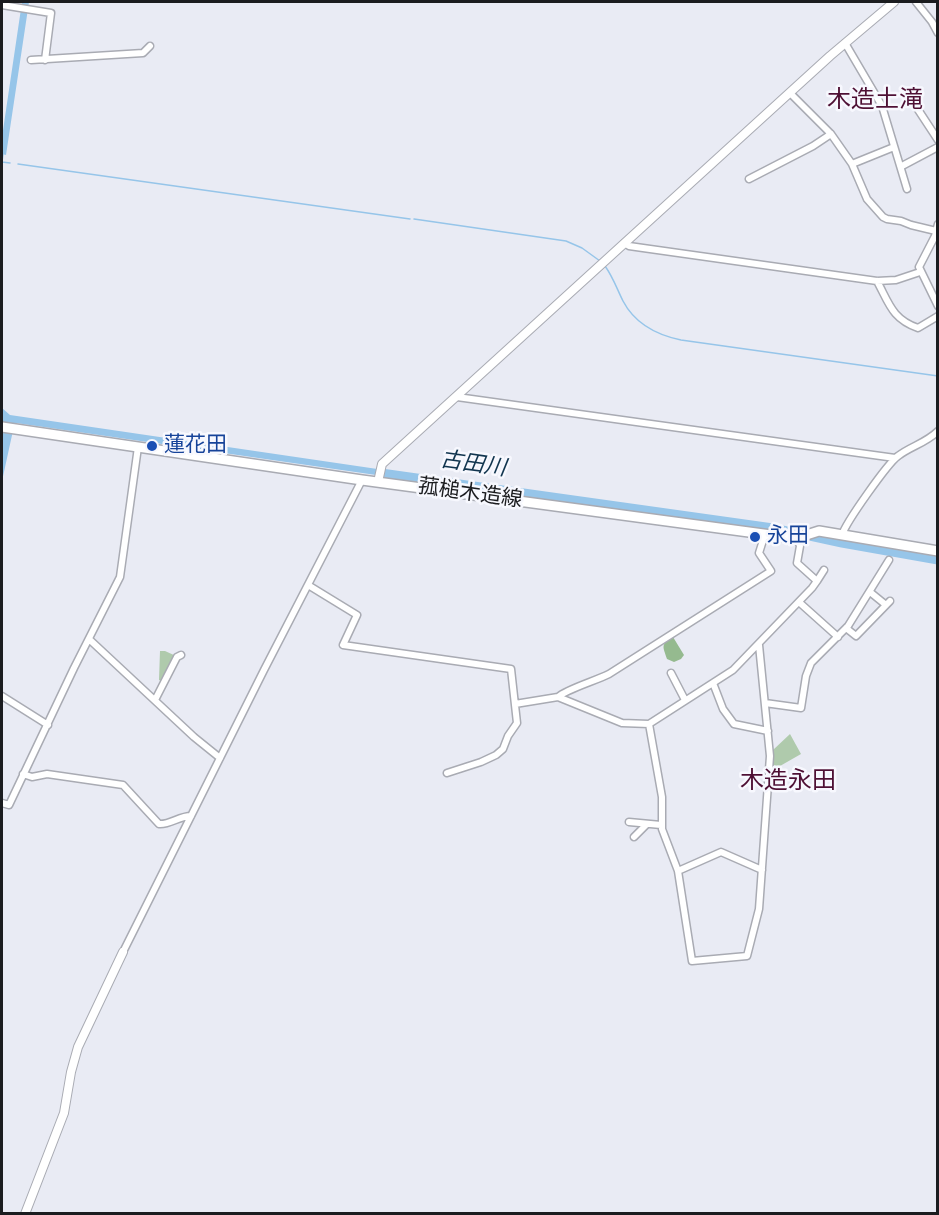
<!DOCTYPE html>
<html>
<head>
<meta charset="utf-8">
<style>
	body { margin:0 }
	#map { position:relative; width:939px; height:1215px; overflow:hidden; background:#e9ebf4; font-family:"Roboto Condensed",sans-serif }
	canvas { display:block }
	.frame { position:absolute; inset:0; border:3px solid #1b1c1f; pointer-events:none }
</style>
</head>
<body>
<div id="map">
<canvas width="939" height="1215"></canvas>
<div class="frame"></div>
</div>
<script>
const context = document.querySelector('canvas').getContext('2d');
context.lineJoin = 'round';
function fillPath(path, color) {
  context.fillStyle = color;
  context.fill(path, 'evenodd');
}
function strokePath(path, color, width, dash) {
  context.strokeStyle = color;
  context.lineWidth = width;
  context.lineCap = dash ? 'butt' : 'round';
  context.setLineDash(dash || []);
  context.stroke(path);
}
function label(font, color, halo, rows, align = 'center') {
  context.font = font + ' "Roboto Condensed","Noto Sans JP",sans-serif';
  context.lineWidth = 5;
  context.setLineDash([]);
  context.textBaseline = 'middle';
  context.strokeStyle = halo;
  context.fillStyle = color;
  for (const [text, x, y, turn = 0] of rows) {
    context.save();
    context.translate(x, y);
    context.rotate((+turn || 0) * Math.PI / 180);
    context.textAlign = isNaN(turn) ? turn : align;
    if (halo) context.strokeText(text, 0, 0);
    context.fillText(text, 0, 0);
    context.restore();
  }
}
fillPath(new Path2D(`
	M160,651h5l11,5 -13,26 -4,-2z
	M790,734l11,20 -21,12 -7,-1v-15z`), '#afcaac');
fillPath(new Path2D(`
	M673,637l11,18 -3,4 -7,3 -7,-3c-4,-13 -7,-14 6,-22z`), '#95ba8f');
fillPath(new Path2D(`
	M22,2h7l-23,153 -4,-1v-17z
	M2,408l8,7 381,56 -1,6 -374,-54 -2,3 -12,55v-38l2,-19 -2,-2z`), '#96c5e9');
strokePath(new Path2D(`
	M2,162l1,-8
	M2,162l8,1
	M18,164l392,55
	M414,219l152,22 16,7 18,13
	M605,266c8,11 12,23 18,35 12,23 34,34 58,39l257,36`), '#96c5e9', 1.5);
strokePath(new Path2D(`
	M381,473l392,55 69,15 96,17`), '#96c5e9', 9);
const minor = new Path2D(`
	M916,2l16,20 6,11
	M2,5l49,8 -6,47
	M845,43l37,63 25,83
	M31,60l112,-7 7,-7
	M790,93l41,41 21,30 15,35 16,18 4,2 14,2 10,4 25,6
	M917,108l21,32
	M852,164l42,-17
	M902,166l36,-19
	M749,179l64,-33 18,-12
	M938,224l-3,12 -16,31 19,39
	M624,243l5,3 14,2 234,33 19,-1 24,-8
	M877,281c12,22 15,38 41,47l20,-12
	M457,397l438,61
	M842,535c4,-13 46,-72 56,-79 13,-10 28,-13 40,-25
	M817,581l7,-11
	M308,585l49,30 -14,30 168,24 6,54 -9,13 -5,13 -7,6 -15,7 -34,11
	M870,592l16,13
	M800,603l38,34
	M846,628l10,8 34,-35
	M90,640l104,97 26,21
	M671,673l14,27
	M713,683l10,26 11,15 34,7
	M2,696l46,29
	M558,697c9,-8 37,-16 51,-23l162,-103 -12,-18 6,-19
	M155,700l22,-43 4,-2
	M765,703l36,5 5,-32 5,-13 37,-37 41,-66
	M515,704l43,-7 64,26 27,1 84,-54 79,-82 5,-7 -20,-18 3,-17 -3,-8
	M649,724l13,73v32l16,42 14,90 55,-5 12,-47 11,-153 -11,-111
	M23,774l9,3 15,-3 76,11 36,39c11,1 20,-8 32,-8
	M2,803l7,2 65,-137 46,-91 18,-130
	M629,822l32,3
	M634,837l12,-12
	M678,871l43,-19 41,18
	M123,952l141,-282 98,-190`);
const tertiary = new Path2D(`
	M378,482l4,-18 448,-408 64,-54
	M25,1214l39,-101 7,-41 7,-25 45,-95`);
const secondary = new Path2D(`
	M2,427l360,53 424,57 11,1 22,-7 119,20`);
strokePath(minor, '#a9abb3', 9);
strokePath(tertiary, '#a9abb3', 10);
strokePath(secondary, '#a9abb3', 12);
strokePath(minor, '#fff', 6);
strokePath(tertiary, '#fff', 8);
strokePath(secondary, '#fff', 9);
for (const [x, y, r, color] of [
	[152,446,6,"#1a4fb4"],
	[755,537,6,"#1a4fb4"]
]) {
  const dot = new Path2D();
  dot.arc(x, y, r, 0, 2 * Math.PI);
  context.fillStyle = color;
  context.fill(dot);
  strokePath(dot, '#f7f8fe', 2);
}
label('21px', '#164399', '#f7f8fe', [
	["蓮花田",164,446],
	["永田",767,537]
], 'left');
label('21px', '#1b1c1f', '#f7f8fe', [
	["菰槌木造線",470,494,8]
]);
label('italic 22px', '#11354f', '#f7f8fe', [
	["古田川",473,465,8]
]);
label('24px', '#4e1034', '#f7f8fe', [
	["木造土滝",875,101],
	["木造永田",788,782]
]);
</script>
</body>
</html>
